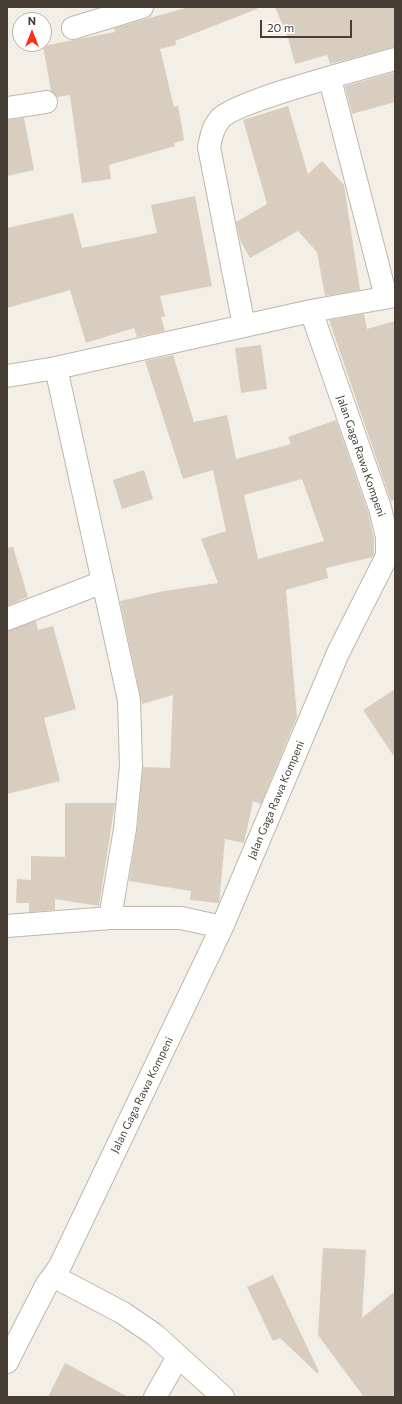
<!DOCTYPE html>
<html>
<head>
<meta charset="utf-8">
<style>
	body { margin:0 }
	#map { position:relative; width:402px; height:1404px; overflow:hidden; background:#f3efe7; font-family:Commissioner,sans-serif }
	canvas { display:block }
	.frame { position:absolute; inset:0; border:8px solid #473f36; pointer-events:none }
	.north { position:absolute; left:12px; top:12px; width:40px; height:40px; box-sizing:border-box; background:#fff; border:1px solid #b5b2af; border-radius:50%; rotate:0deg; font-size:11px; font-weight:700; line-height:16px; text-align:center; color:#473f36 }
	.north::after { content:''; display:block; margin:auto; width:14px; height:18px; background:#fc2f15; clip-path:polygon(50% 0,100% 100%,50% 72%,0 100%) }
	.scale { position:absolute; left:260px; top:20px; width:92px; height:18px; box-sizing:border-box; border:2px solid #473f36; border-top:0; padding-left:5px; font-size:12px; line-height:14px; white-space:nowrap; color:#473f36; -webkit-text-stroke:3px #fff; paint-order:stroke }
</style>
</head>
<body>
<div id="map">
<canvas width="402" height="1404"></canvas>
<div class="frame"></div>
<div class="north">N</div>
<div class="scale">20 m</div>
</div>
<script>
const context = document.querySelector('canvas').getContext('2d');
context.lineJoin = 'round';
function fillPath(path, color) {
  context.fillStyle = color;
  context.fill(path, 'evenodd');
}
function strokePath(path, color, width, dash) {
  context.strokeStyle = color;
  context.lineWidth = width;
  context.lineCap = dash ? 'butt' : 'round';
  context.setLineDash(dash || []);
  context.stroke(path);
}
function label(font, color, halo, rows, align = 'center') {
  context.font = font + ' Commissioner,sans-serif';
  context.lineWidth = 3;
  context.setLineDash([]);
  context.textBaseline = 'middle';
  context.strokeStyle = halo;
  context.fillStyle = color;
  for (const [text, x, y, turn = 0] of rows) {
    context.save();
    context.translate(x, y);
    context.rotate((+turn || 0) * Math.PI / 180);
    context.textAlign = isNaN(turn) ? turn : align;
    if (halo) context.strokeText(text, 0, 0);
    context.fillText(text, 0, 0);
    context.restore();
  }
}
fillPath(new Path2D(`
	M189,7h68v2l-82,32 1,4 -16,4 14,58 4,-2 6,35 -10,3 1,3 -66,19 2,14 -29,4 -12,-88 -13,2 -6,-6 -8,-45 72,-14 -1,-4z
	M275,7h120v40l-65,17 -3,-9 -32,9 -7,-26z
	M395,72v30l-43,12 -7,-28z
	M288,106l20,68 14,-13 22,24 16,105 -35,6 -8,-44 -19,-21 -48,27 -10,-18 -4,-18 31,-18 -24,-84z
	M24,118l10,52 -27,6v-56z
	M195,196l17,90 -52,10 5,20 -4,1 4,14 -28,6 -3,-9 -48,15 -16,-53 -63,18v-80l66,-15 9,35 75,-15 -6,-28z
	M364,314l3,15 28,-8v179l-4,1 -62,-181z
	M261,345l6,44 -26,4 -6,-45z
	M173,355l21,67 33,-7 9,44 55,-15 -3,-7 48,-17 32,92 6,26v15l-1,4 -47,11 2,10 -42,12 11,127 -36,87 -8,-3 -9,42 -19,-4 -6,64 -29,-3 1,-9 -62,-10 8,-51 6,-63 27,1 3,-73 -31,9 -22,-103 44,-10 54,-8 -17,-44 25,-8 -13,-61 -30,9 -38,-118zM302,479l22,62 -66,18 -14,-64z
	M144,470l9,29 -31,10 -9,-29z
	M13,547l15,50 -21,9v-58z
	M36,621l2,9 15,-4 23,83 -32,9 16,63 -53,13v-163z
	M395,689v69l-32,-48z
	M65,803h50l-16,103 -44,-7v11l-26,2v-9h-13l1,-24 14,1v-24l34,1z
	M323,1248l43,2 -4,68 33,-27v106h-31l-46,-62z
	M273,1275l46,97 -2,1 -37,-35 -7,3 -26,-54z
	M65,1363l63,34h-80z`), '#d8cdbf');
const minor = new Path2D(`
	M73,28l69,-21
	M330,79l56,218
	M7,108l39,-6
	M244,326l-35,-179c2,-10 4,-20 11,-28 15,-18 145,-51 175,-60
	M56,368l73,332 2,66 -6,63 -15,89
	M7,376l49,-8 255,-57 84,-15
	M7,619l96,-37
	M7,926l103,-8h71l41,9
	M53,1276l7,-10 162,-339 116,-274 49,-97v-19l-7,-29 -69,-197
	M7,1362l40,-78 6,-8 70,37 32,22 68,62
	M155,1397l23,-40`);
strokePath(minor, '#bfb7a9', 24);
strokePath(minor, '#fff', 22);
label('11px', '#473f36', '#fff', [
	["Jalan Gaga Rawa Kompeni",361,456,71],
	["Jalan Gaga Rawa Kompeni",276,800,-67],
	["Jalan Gaga Rawa Kompeni",142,1095,-64]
]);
</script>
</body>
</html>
